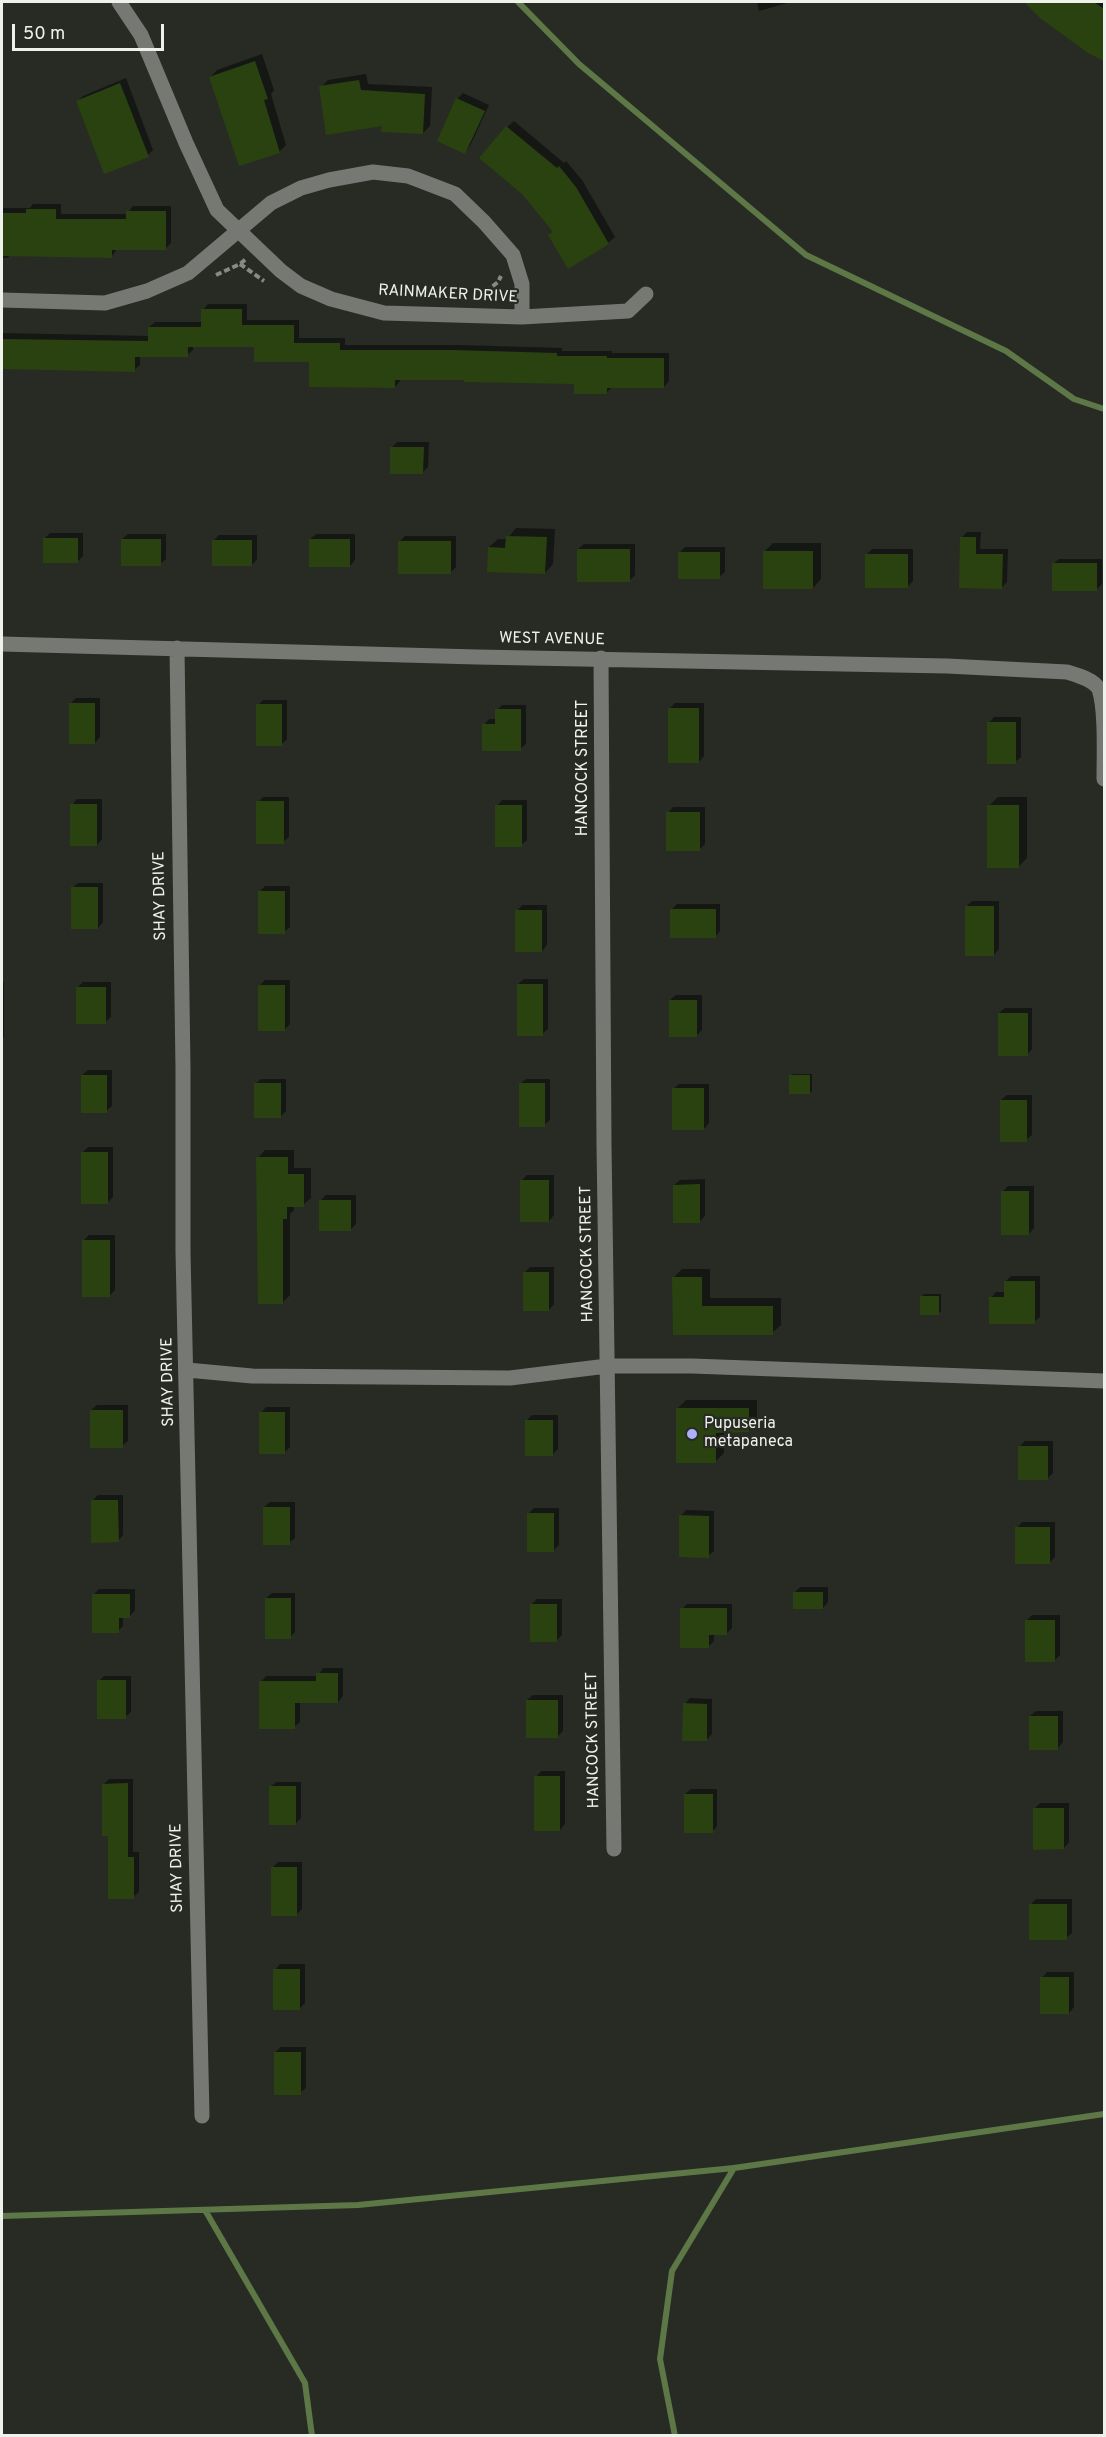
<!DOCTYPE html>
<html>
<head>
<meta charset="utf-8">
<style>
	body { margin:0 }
	#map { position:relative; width:1106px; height:2437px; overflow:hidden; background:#272b24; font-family:Overpass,sans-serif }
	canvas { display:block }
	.frame { position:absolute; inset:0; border:3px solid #eef1ec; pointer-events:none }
	.scale { position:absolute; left:12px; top:24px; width:152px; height:27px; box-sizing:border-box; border:3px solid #eef1ec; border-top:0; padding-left:8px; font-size:18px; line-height:21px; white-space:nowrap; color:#eef1ec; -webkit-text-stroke:4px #272b24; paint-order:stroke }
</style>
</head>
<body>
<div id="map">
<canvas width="1106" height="2437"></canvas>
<div class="frame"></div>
<div class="scale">50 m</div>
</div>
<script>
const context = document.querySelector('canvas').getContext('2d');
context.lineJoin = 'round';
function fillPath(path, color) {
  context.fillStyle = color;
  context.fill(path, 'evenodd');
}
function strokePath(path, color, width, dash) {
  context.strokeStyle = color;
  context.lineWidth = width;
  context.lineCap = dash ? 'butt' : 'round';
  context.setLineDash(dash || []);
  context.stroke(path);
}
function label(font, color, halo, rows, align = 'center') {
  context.font = font + ' Overpass,sans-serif';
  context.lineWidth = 4.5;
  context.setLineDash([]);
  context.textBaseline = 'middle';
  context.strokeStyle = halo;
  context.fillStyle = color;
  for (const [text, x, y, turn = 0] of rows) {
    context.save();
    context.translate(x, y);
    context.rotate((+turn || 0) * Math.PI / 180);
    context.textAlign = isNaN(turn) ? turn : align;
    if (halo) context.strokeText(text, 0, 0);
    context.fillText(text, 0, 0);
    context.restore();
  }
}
fillPath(new Path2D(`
	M757,2h34l-32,9z
	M1026,2h78v57l-15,-7 -48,-36z
	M262,54l12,36 -3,4 15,51 -7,7 -69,-75 7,-7z
	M366,74l2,10 64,3 -2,39 -7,7 -40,-9 -62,-37 7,-7z
	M126,78l27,72 -5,5 -70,-54 5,-5z
	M463,93l26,12 -19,41 -5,6 -8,-53z
	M514,121l50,42 2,-2 16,19 33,57 -7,6 -58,-8 4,-4 -47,-104z
	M33,204h28v10h66l6,-8h38v37l-6,6h-48l-5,7 -102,-1 -2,3h-6v-50h28z
	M208,304h39v16h52v18h46v7h114l103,3v3h50v2h57v28l-5,6h-52l-6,6 -30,-11 -176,-4v3l-5,6 -140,-41h-62v4l-6,5h-47v10l-6,5 -132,-2v-35l147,3v-9l6,-5h48v-12z
	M397,442h32l-1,25 -6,6 -30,-26z
	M516,528l39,1 -2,35 -8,9 -56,-26 9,-8h9z
	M967,532h14l-1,17h28l-1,33 -5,5 -41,-49z
	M50,533h33v23l-6,6 -32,-24z
	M128,534h38v25l-6,5 -38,-25z
	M316,534h39v26l-5,6 -40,-27z
	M219,535h38v24l-5,6 -39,-24z
	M405,536h51v31l-6,6 -50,-32z
	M773,543h48v36l-8,9 -48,-37z
	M584,544h51v31l-6,6 -51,-32z
	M685,547h40v25l-6,5 -39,-25z
	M872,549h41v32l-5,5 -41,-32z
	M1059,559h43v25l-6,6 -43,-26z
	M76,698h24v39l-5,6 -25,-39z
	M263,700h24v39l-5,5 -24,-39z
	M675,703h29v53l-5,6 -30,-53z
	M502,705h24v39l-6,5 -36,-24 5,-6h8v-9z
	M994,717h27v40l-6,5 -26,-39z
	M263,797h26v40l-6,5 -25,-40z
	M998,797h29v61l-9,9 -29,-61z
	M77,799h25v40l-5,6 -25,-40z
	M502,800h25v40l-6,5 -24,-39z
	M673,807h32v37l-6,6 -31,-37z
	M78,883h25v39l-5,6 -26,-40z
	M265,886h25v41l-6,5 -25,-40z
	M972,901h27v48l-5,6 -28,-48z
	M677,904h43v27l-5,6 -43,-28z
	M522,905h25v40l-5,6 -25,-40z
	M524,979h24v50l-6,5 -24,-50z
	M265,980h25v44l-6,6 -25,-44z
	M2,982h2v55l-2,2z
	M83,982h28v35l-6,5 -27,-35z
	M676,995h26v35l-6,6 -26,-36z
	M1005,1008h27v41l-5,6 -28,-42z
	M88,1070h24v36l-6,5 -24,-36z
	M793,1074h19v17l-2,2 -19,-17z
	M261,1079h25v32l-5,5 -26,-32z
	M526,1079h24v41l-6,5 -24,-41z
	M679,1084h30v39l-5,6 -31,-40z
	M1007,1095h25v40l-6,5 -25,-40z
	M88,1147h25v50l-5,5 -25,-50z
	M265,1150h29v18h17v30l-8,7h-9v5l-4,4v81l-7,7 -25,-144z
	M527,1175h27v40l-5,6 -27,-41z
	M705,1179v37l-5,5 -26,-36 6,-5z
	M1008,1186h26v42l-5,6 -27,-42z
	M326,1195h30v29l-6,6 -30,-29z
	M89,1235h26v55l-6,6 -25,-56z
	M530,1267h24v37l-5,6 -25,-37z
	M682,1269h28v29h71v27l-9,8 -98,1v-57z
	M1011,1276h29v41l-6,5 -43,-24 5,-6h9v-10z
	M924,1294h17v17l-2,2 -17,-17z
	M686,1400h71v22l-8,9h-25v22l-8,8 -39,-52z
	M97,1405h31v36l-6,5 -31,-36z
	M266,1407h24v40l-6,6 -23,-40z
	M532,1415h26v34l-6,6 -25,-35z
	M1025,1441h28v32l-6,6 -27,-33z
	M98,1495h25v40l-5,6 -26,-40z
	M270,1502h25v36l-6,5 -25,-36z
	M534,1508h25v37l-6,6 -25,-37z
	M686,1510l28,1v40l-6,5 -27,-40z
	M1022,1522h33v35l-5,5 -33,-34z
	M800,1587h28v15l-5,6 -29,-15z
	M99,1589h36v21l-5,6h-7v10l-5,5 -25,-36z
	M272,1593h23v39l-5,5 -24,-39z
	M537,1599h25v36l-6,6 -25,-36z
	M687,1604h45v24l-6,6h-12v7l-5,5 -27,-37z
	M1032,1615h28v40l-6,6 -28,-40z
	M323,1668h20v28l-5,6h-38v20l-6,5 -33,-45 5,-6h52z
	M104,1676h27v36l-6,5 -26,-36z
	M533,1695h30v36l-6,6 -30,-37z
	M690,1698l22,1v35l-6,6 -21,-36z
	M1036,1711h27v31l-5,6 -28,-32z
	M541,1771h24v53l-5,6 -24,-53z
	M109,1779h24v73h6v40l-6,5 -24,-63 -5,-50z
	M276,1782h25v36l-6,6 -25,-37z
	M691,1789h26v37l-5,6 -27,-38z
	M1040,1803h29v39l-5,6 -30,-39z
	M278,1862h24v47l-6,6 -24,-47z
	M1036,1899h36v34l-6,5 -36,-33z
	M280,1964h25v39l-6,6 -24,-39z
	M1047,1972h27v35l-5,6 -27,-35z
	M281,2047h25v41l-6,5 -25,-41z`), '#0007');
strokePath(new Path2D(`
	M518,2l61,62 227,191 200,96 68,48 30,10
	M205,2210l100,173 7,53
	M2,2216l356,-11 376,-37 370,-54
	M675,2436l-15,-77 12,-88 62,-103`), '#5d7846', 6);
fillPath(new Path2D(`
	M1024,2h70l10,7v52l-16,-8 -48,-35z
	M255,61l13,38 -4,1 16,53 -41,13 -30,-89z
	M359,80l2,10 64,4 -2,40 -42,-2 1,-6 -56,9 -7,-49z
	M120,83l29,74 -45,17 -28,-73z
	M456,98l29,13 -20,43 -28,-13z
	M506,126l51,42 2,-2 17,21 33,57 -41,25 -20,-34 5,-3 -31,-38 -43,-36z
	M26,209h30v10h70v-8h40v39h-54v8l-110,-2v-43h24z
	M201,309h41v16h52v18h46v7h112l105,3v3h50v2h57v30h-57v6h-33v-10l-110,-2v-2h-69v8l-86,-1v-25h-55v-15h-66v10h-53v15l-133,-3v-30l146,2v-14h53z
	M390,447h34l-1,27h-33z
	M506,536l41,1 -2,37 -58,-2 1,-25 17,1z
	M960,537h16v17h27l-1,35 -43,-1z
	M43,538h35v25h-35z
	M121,539h40v27h-40z
	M309,539h41v28h-41z
	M212,540h40v26h-40z
	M398,541h53v33h-53z
	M577,549h53v33h-53z
	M763,551h50v38h-50z
	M678,552h42v27h-42z
	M865,554h43v34h-43z
	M1052,563h45v28h-45z
	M69,703h26v41h-26z
	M256,704h26v42h-26z
	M668,708h31v55h-31z
	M495,709h26v42h-39v-27h13z
	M987,722h29v42h-29z
	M256,801h28v43h-28z
	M70,804h27v42h-27z
	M495,805h27v42h-27z
	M987,805h32v63h-32z
	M666,812h34v39h-34z
	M71,887h27v42h-27z
	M258,891h27v43h-27z
	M965,906h29v50h-29z
	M670,909h46v29h-46z
	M515,910h27v42h-27z
	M517,984h26v52h-26z
	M258,985h27v46h-27z
	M76,987h30v37h-30z
	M669,1000h28v37h-28z
	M998,1013h30v43h-30z
	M81,1075h26v38h-26z
	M789,1075h21v19h-21z
	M254,1083h27v35h-27z
	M519,1083h26v44h-26z
	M672,1088h32v42h-32z
	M1000,1100h27v42h-27z
	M81,1152h27v52h-27z
	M256,1157h32v17h16v33h-17v12h-4v85h-25z
	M520,1180h29v42h-29z
	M700,1184v39h-27v-38z
	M1001,1191h28v44h-28z
	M319,1200h32v31h-32z
	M82,1240h28v57h-28z
	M523,1272h26v39h-26z
	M672,1277h30v29h71v29h-100z
	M1004,1281h31v43h-46v-27h15z
	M920,1296h19v19h-19z
	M676,1408h73v24l-33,1v30h-40z
	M90,1410h33v38h-33z
	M259,1412h26v42h-26z
	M525,1420h28v36h-28z
	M1018,1446h30v34h-30z
	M91,1500h27l1,42 -28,1z
	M263,1507h27v38h-27z
	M527,1513h27v39h-27z
	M679,1515l30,1v42l-30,-1z
	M1015,1527h35v37h-35z
	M793,1592h30v17h-30z
	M92,1594h38v24h-11v15h-27z
	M265,1598h26v41h-26z
	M530,1604h27v38h-27z
	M680,1608h47v27h-18v13h-29z
	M1025,1620h30v42h-30z
	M316,1673h22v30h-43v26h-36v-48h57z
	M97,1680h29v39h-29z
	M526,1700h32v38h-32z
	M683,1703l24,1v37h-25z
	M1029,1716h29v34h-29z
	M534,1776h26v55h-26z
	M128,1783v74h6v42h-26v-63h-6v-52z
	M269,1786h27v39h-27z
	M684,1794h29v39h-29z
	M1033,1808h31v41l-31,1z
	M271,1867h26v49h-26z
	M1029,1904h38v36h-38z
	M273,1969h27v41h-27z
	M1040,1977h29v37h-29z
	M274,2052h27v43h-27z`), '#2a4210');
strokePath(new Path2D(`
	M240,264l24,17
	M216,275l24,-11 6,-5
	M496,299l-8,-9 10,-8 3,-6`), '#878b85', 4, [6, 3]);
strokePath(new Path2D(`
	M119,2l22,33 45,108 31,67 64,61 20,15 30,13 53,14 138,4 106,-6 18,-17
	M2,300l103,3 42,-12 41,-18 83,-70 30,-15 28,-8 44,-8 35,4 47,18 29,28 29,33 9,29v33
	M2,644l475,13 470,9 120,6c10,3 26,7 32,17 7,21 5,66 5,90
	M177,648l6,421v183l19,864
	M601,658l3,486 10,705
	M187,1370l65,6 258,2 97,-12h85l412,15`), '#767874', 15);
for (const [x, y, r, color] of [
	[692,1434,6,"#acaffb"]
]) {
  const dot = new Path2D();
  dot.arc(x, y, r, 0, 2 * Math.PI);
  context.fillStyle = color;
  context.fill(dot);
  strokePath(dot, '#272b24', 2);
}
label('16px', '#eef1ec', '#272b24', [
	["RAINMAKER DRIVE",448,295,3],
	["WEST AVENUE",552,640,1],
	["HANCOCK STREET",584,768,-90],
	["SHAY DRIVE",161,896,-91],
	["HANCOCK STREET",588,1254,-91],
	["SHAY DRIVE",169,1382,-91],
	["HANCOCK STREET",594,1740,-91],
	["SHAY DRIVE",178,1868,-91]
]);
label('16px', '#eef1ec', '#272b24', [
	["Pupuseria",704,1425],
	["metapaneca",704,1443]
], 'left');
</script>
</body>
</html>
